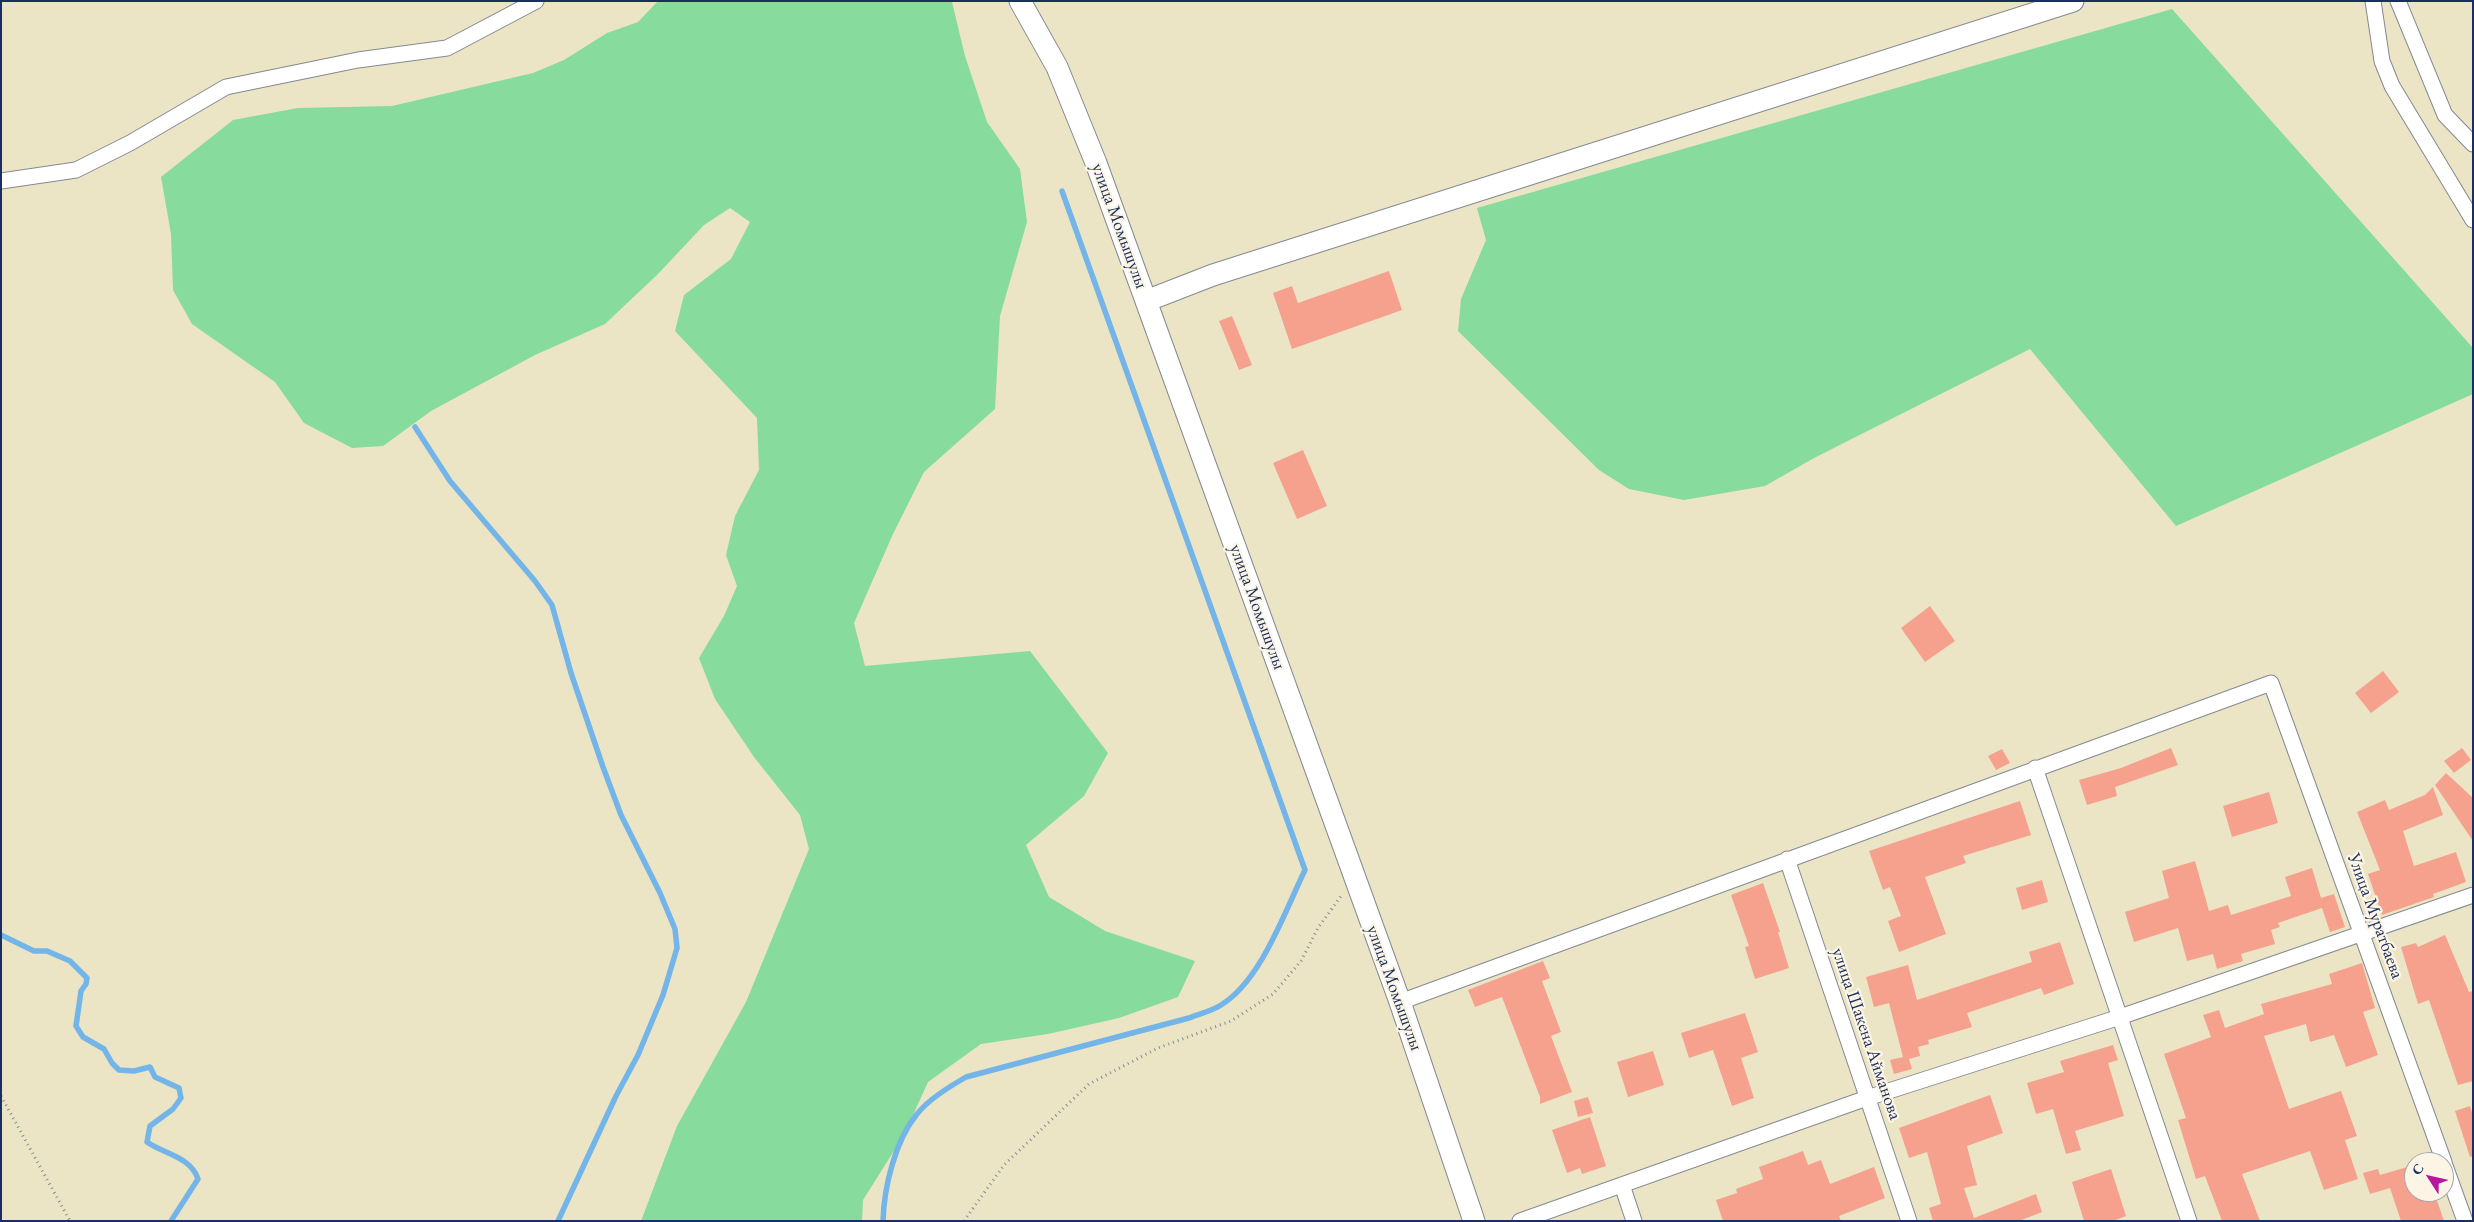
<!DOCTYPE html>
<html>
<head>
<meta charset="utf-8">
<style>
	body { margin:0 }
	#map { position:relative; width:2474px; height:1222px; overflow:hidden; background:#ebe5c5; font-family:"EB Garamond",serif }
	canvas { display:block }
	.frame { position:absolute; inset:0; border:2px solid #1b2f5e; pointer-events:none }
	.north { position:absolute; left:2404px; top:1152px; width:50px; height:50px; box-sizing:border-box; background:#fcf5e5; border:1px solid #a2a6af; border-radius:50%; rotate:305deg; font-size:14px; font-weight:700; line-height:20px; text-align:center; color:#1b2f5e }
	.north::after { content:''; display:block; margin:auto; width:18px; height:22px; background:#b5179e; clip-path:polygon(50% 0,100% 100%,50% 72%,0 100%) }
</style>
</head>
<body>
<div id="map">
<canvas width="2474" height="1222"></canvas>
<div class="frame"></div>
<div class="north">С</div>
</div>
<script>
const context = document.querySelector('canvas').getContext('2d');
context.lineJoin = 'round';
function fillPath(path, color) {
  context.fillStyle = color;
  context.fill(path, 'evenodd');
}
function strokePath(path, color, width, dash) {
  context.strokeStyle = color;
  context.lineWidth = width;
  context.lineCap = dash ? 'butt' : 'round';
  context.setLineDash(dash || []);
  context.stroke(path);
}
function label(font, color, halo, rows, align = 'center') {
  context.font = font + ' "EB Garamond",serif';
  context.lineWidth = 4.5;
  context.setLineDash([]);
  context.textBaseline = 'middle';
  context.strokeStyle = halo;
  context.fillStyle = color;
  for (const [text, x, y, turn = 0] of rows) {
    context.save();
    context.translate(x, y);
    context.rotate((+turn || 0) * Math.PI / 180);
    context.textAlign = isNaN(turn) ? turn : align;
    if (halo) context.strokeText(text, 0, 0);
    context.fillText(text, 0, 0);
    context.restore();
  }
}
fillPath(new Path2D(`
	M658,1l294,1 13,54 22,66 33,47 7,53 -27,94 -5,93 -71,63 -31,62 -39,89 11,43 165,-15 78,102 -24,43 -58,49 23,52 56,34 90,30 -17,36 -59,21 -71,16 -67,10 -53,38 -24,53 -41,65 -1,21h-221l36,-95 69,-124 63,-153 -9,-34 -46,-58 -39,-58 -16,-41 25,-42 13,-30 -11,-31 9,-39 24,-46 -2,-52 -82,-87 9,-36 47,-36 19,-37 -20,-14 -26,17 -46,49 -53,50 -70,31 -104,56 -48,35 -31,2 -48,-25 -29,-41 -83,-58 -19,-34 -2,-56 -10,-57 72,-57 65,-12 94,-2 141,-33 31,-13 43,-27 31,-11z
	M2172,9l301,339v46l-297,132 -146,-177 -216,109 -49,28 -81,14 -55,-11 -30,-19 -141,-139 3,-32 25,-59 -9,-32z`), '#86db9d');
strokePath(new Path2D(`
	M415,427l35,54 85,100 17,24 19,68 32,94 18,48 39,78 15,36 2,19 -14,47 -25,60 -22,41 -58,125
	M1,935l33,16h13l23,10 17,17 -1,6 -5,7 -5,35 7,11 21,12 8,14 7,7 15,1 16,-4 5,10 24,11 2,10 -8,11 -23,17 -3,16c17,12 44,15 51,37l-27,42
	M883,1221c1,-34 12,-80 34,-107 12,-15 32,-27 49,-37l223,-59c10,-4 23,-7 32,-13 40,-24 64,-94 84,-135l-243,-679`), '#73b5e8', 5.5);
fillPath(new Path2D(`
	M1389,271l13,39 -110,39 -19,-56 19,-7 6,17z
	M1232,316l20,49 -13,5 -20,-49z
	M1303,450l24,56 -30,13 -24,-56z
	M1930,606l25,35 -30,21 -24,-34z
	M2383,671l16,21 -28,21 -16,-20z
	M2171,748l7,17 -63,22 2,9 -30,9 -8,-25 42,-12z
	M2462,748l9,12 -17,13 -10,-12z
	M2002,749l8,14 -14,7 -8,-14z
	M2446,773l27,25v43l-38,-56z
	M2433,787l10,28 -40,16 11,35 42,-14 10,30 -33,12 1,3 -52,18 -14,-41 12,-4 -23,-58 28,-12 4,10 36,-15z
	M2269,792l9,31 -46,14 -9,-31z
	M2020,801l11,34 -68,21 3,7 -41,14 21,57 -47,18 -11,-31 13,-5 -11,-29 -7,3 -14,-39z
	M2195,861l14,50 19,-6 3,10 60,-19 -6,-19 27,-9 9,30 13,-4 11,33 -15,5 -8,-24 -44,15 2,4 -9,3 4,14 -34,10 2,7 -26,8 -4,-15 -26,7 -9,-33 -44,14 -9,-30 44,-14 -7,-27z
	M2042,880l6,22 -26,8 -6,-22z
	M1763,883l17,49h-2l11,36 -34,11 -10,-32 4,-1 -18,-51z
	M2445,935l24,57 4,-1v90l-15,4 -29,-85 -11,4 -17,-57 15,-4 2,4z
	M2060,942l14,42 -30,11 -3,-7 -74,25 5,14 -44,13 1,4 -11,3 2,9 -11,3 3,10 -18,5 -4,-14 13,-3 -14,-54 -15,4 -8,-30 42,-12 9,35 115,-38 -3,-10z
	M1543,961l7,17 -8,3 19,51 -10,4 21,56 -32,12v-7l-38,-100 -27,10 -7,-17z
	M2362,963l13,45 -12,4 15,43 -32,12 -12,-32 -24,7 -4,-18 -42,12 25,73 52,-18 16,45 -12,4 13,39 -34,11 -14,-39 -68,23 18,47h-38l-17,-45 -9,3 -18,-59 8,-2 -22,-64 47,-17 -8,-22 16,-5 6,18 39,-14 -3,-10 71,-20 -3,-10z
	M1745,1013l13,39 -17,6 13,40 -22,8 -19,-56 -24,8 -8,-25z
	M2113,1045l5,15 -10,3 16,53 -49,15 6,19 -15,4 -13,-45 -17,5 -9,-31 37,-11 -4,-11z
	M1653,1051l11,34 -36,12 -11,-35z
	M1990,1095l13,38 -36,13 10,39 -13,3 10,30 62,-24 6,18 -23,9h-86l-4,-13 12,-4 -14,-52 -18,6 -10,-30z
	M1588,1097l5,16 -15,4 -4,-16z
	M2470,1106l3,10v40l-3,1 -15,-46z
	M1590,1117l16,49 -24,8 -2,-6 -13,5 -15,-43z
	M1803,1151l5,14 13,-5 9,24 44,-17 11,31 -46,18 2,5h-118l-7,-21 21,-7 -1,-4 27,-10 -4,-12z
	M2414,1165v27h20l10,29h-43l-11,-33 -20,6 -7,-21 15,-4 2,6z
	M2111,1169l15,47 -13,5h-29l-12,-39z`), '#f5a18e');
const street = new Path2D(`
	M2373,1l9,60 10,25 81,134
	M2398,1l47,114 28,29
	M1,181l75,-11 54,-27 96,-56 132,-27 89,-12 89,-47
	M2035,768l154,453
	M1787,859l122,362
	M1400,1002l871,-319 173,479
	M2444,1163l21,58
	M1622,1185l12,36
	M1520,1221l347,-123 253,-81 353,-122`);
const secondary = new Path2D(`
	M1020,1l37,66 39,96 304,839 74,219
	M1146,301l67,-26 860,-274`);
strokePath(street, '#838a92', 17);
strokePath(secondary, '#838a92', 23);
strokePath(new Path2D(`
	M1,1096l69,125
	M964,1221l40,-56 85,-81 69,-36 73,-27 42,-27 28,-33 17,-33 23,-32`), '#838a92', 3, [1, 4]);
strokePath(street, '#fff', 15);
strokePath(secondary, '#fff', 21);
label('18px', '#1b2f5e', '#fcf5e5', [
	["улица Момышулы",1119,226,70],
	["улица Момышулы",1257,607,70],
	["Улица Муратбаева",2375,916,70],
	["улица Момышулы",1394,988,70],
	["улица Шакена Айманова",1866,1034,71]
]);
</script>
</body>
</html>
